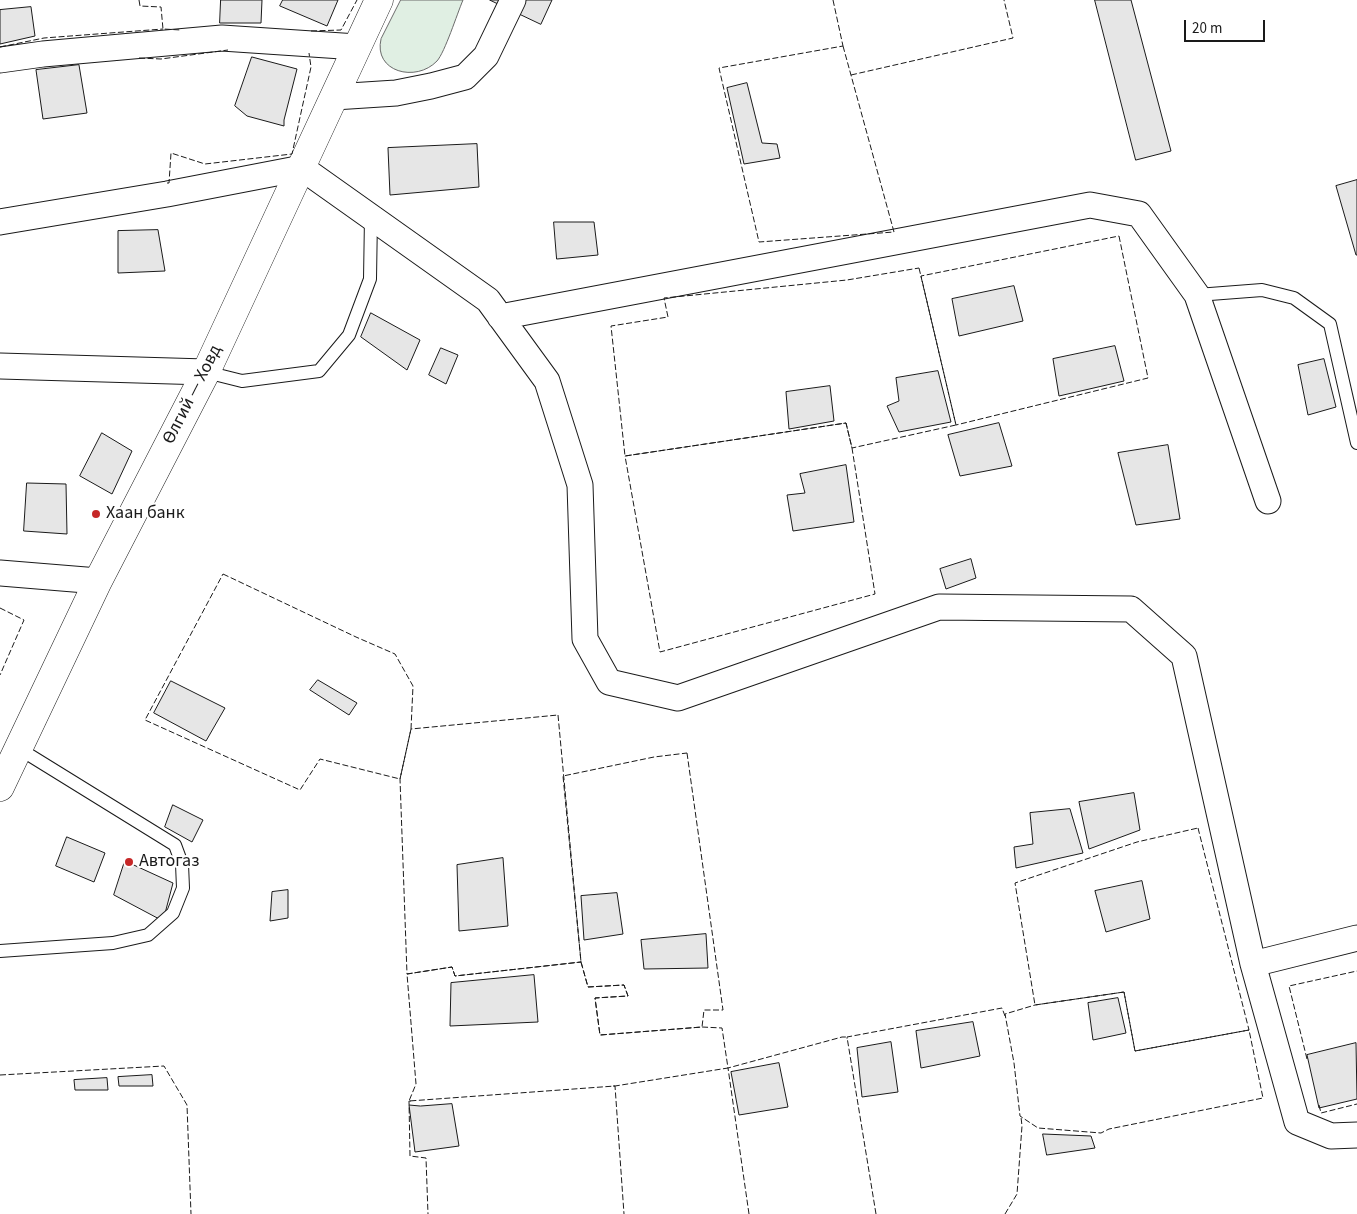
<!DOCTYPE html>
<html>
<head>
<meta charset="utf-8">
<style>
	body { margin:0 }
	#map { position:relative; width:1357px; height:1214px; overflow:hidden; background:#fff; font-family:"Source Sans 3",sans-serif }
	canvas { display:block }
	.scale { position:absolute; left:1184px; top:20px; width:81px; height:22px; box-sizing:border-box; border:2px solid #1a1a1a; border-top:0; padding-left:6px; font-size:15px; line-height:18px; white-space:nowrap; color:#1a1a1a; -webkit-text-stroke:4px #fff; paint-order:stroke }
</style>
</head>
<body>
<div id="map">
<canvas width="1357" height="1214"></canvas>
<div class="scale">20 m</div>
</div>
<script>
const context = document.querySelector('canvas').getContext('2d');
context.lineJoin = 'round';
function fillPath(path, color) {
  context.fillStyle = color;
  context.fill(path, 'evenodd');
}
function strokePath(path, color, width, dash) {
  context.strokeStyle = color;
  context.lineWidth = width;
  context.lineCap = dash ? 'butt' : 'round';
  context.setLineDash(dash || []);
  context.stroke(path);
}
function label(font, color, halo, rows, align = 'center') {
  context.font = font + ' "Source Sans 3",sans-serif';
  context.lineWidth = 4;
  context.setLineDash([]);
  context.textBaseline = 'middle';
  context.strokeStyle = halo;
  context.fillStyle = color;
  for (const [text, x, y, turn = 0] of rows) {
    context.save();
    context.translate(x, y);
    context.rotate((+turn || 0) * Math.PI / 180);
    context.textAlign = isNaN(turn) ? turn : align;
    if (halo) context.strokeText(text, 0, 0);
    context.fillText(text, 0, 0);
    context.restore();
  }
}
const green = new Path2D(`
	M401,0h62c-6,14 -18,52 -26,61 -21,22 -64,11 -56,-22z`);
fillPath(green, '#e0efe3');
strokePath(green, '#6a6a6a', 1);
const building = new Path2D(`
	M221,0h41l-1,23h-41z
	M283,0h55l-11,26 -47,-20z
	M490,0h62l-11,24z
	M1095,0h36l40,151 -35,9z
	M31,7l4,29 -35,8v-34z
	M252,57l45,12 -13,51v6l-37,-10 -12,-10z
	M79,65l8,48 -44,6 -7,-49z
	M747,83l15,60 15,1 3,14 -36,6 -17,-76z
	M477,144l2,43 -89,8 -2,-47z
	M1357,180v75h-1l-20,-69z
	M554,222h40l4,33 -41,4z
	M158,230l7,41 -47,2v-42z
	M1014,286l9,35 -64,15 -7,-37z
	M371,313l49,27 -13,30 -46,-33z
	M1115,346l9,35 -65,15 -6,-37z
	M441,348l17,7 -12,29 -17,-9z
	M1324,359l12,48 -28,8 -10,-50z
	M938,371l13,51 -52,10 -12,-26 12,-5 -3,-23z
	M830,386l4,35 -45,8 -3,-37z
	M999,423l13,43 -52,10 -12,-41z
	M102,433l30,18 -20,43 -32,-18z
	M1168,445l12,74 -44,6 -18,-72z
	M846,465l8,57 -61,9 -6,-36 18,-2 -5,-19z
	M27,483l39,1 1,50 -43,-3z
	M971,559l5,19 -30,11 -6,-20z
	M318,680l39,23 -8,12 -39,-25z
	M171,681l54,27 -19,33 -52,-28z
	M1134,793l6,37 -51,19 -10,-47z
	M173,805l30,15 -11,22 -27,-15z
	M1070,809l13,44 -67,15 -2,-21 19,-3 -3,-31z
	M67,837l38,16 -11,29 -38,-16z
	M503,858l5,68 -49,5 -2,-66z
	M125,861l48,22 -10,38 -49,-26z
	M1142,881l8,38 -44,13 -11,-41z
	M288,890v28l-18,3 2,-29z
	M617,893l6,41 -39,6 -3,-44z
	M706,934l2,34 -64,1 -3,-29z
	M534,975l4,47 -88,4 1,-43z
	M1118,998l8,35 -33,7 -5,-37z
	M973,1022l7,34 -59,12 -5,-37z
	M891,1042l7,50 -36,5 -5,-49z
	M1356,1043l1,56 -38,9 -12,-53z
	M779,1063l9,44 -49,8 -8,-43z
	M152,1075l1,11h-34l-1,-9z
	M107,1078l1,12h-33l-1,-10z
	M452,1104l7,42 -44,6 -6,-47 11,1z
	M1043,1134l48,2 4,12 -48,7z`);
fillPath(building, '#e6e6e6');
strokePath(building, '#1a1a1a', 1);
const lane = new Path2D(`
	M1197,295l65,-5 32,8 36,26 27,119
	M206,372l36,9 77,-10 30,-36 21,-56 1,-62
	M0,951l113,-8 35,-8 25,-22 10,-25 -1,-24 -7,-19 -157,-97`);
const street = new Path2D(`
	M0,60l43,-6 179,-16 135,9
	M334,97l62,-4 35,-7 34,-9 21,-21 27,-56
	M0,222l167,-28 135,-26 186,132 59,81 33,104 5,154 24,43 69,16 261,-91 192,2 53,47 69,308 44,158 34,14 26,-1
	M500,317l590,-112 49,9 58,81 71,206
	M0,366l206,6
	M0,573l98,8
	M1253,964l104,-26`);
const highway = new Path2D(`
	M0,787l98,-206 108,-209 173,-372`);
strokePath(lane, '#1a1a1a', 14);
strokePath(street, '#1a1a1a', 27);
strokePath(highway, '#1a1a1a', 29);
strokePath(lane, '#fff', 12);
strokePath(street, '#fff', 25);
strokePath(highway, '#fff', 28);
strokePath(new Path2D(`
	M139,0l1,6 21,1 2,22 18,1
	M833,0l10,46
	M311,31l30,-1 16,-30
	M843,46l51,186 -135,10 -40,-174z
	M0,47l44,-9 119,-9
	M139,58l22,1 67,-9
	M851,75l162,-37 -9,-38
	M167,183h2l2,-30 34,11 87,-10 19,-87 -2,-14
	M1119,236l29,142 -192,47 -35,-149z
	M919,268l37,157 -104,23 -6,-25 -221,33 -14,-130 57,-9 -4,-19 183,-18z
	M846,423l6,25 23,146 -215,58 -35,-196z
	M223,574l133,63 39,17 18,32 -2,43 -11,50 -80,-20 -20,31 -155,-70z
	M0,608l24,12 -24,55
	M558,715l23,247 -126,14 -3,-9 -45,7 -7,-195 11,-50z
	M687,753l36,257h-19l-2,17 -102,8 -5,-37 33,-2 -4,-11 -36,2 -7,-25 -18,-186 91,-19z
	M1198,828l51,202 -114,21 -11,-59 -89,13 -20,-122 122,-41z
	M581,962l7,25 36,-2 4,11 -33,2 5,37 102,-8 20,1 6,40 -113,18 -206,15 7,-17 -9,-110 45,-7 3,9z
	M1124,992l11,59 114,-21 14,68 -154,31 -8,4 -63,-5 -18,-12 -6,-53 -9,-49 30,-9z
	M1307,1059l-18,-73 68,-15
	M0,1075l164,-9 23,39 4,109
	M613,1086h2l9,128
	M411,1101h-2l1,55 16,2 2,56
	M1319,1105l2,8 36,-9
	M749,1214l-21,-146 114,-31h5v2
	M876,1214l-29,-177 155,-29 3,8
	M1005,1214l12,-20 5,-68 -1,-9`), '#1a1a1a', 1, [6, 2.5]);
for (const [x, y, r, color] of [
	[96,514,5,"#c62828"],
	[129,862,5,"#c62828"]
]) {
  const dot = new Path2D();
  dot.arc(x, y, r, 0, 2 * Math.PI);
  context.fillStyle = color;
  context.fill(dot);
  strokePath(dot, '#fff', 2);
}
label('18px', '#1a1a1a', '#fff', [
	["Өлгий — Ховд",193,395,-63]
]);
label('18px', '#1a1a1a', '#fff', [
	["Хаан банк",106,514],
	["Автогаз",139,862]
], 'left');
</script>
</body>
</html>
